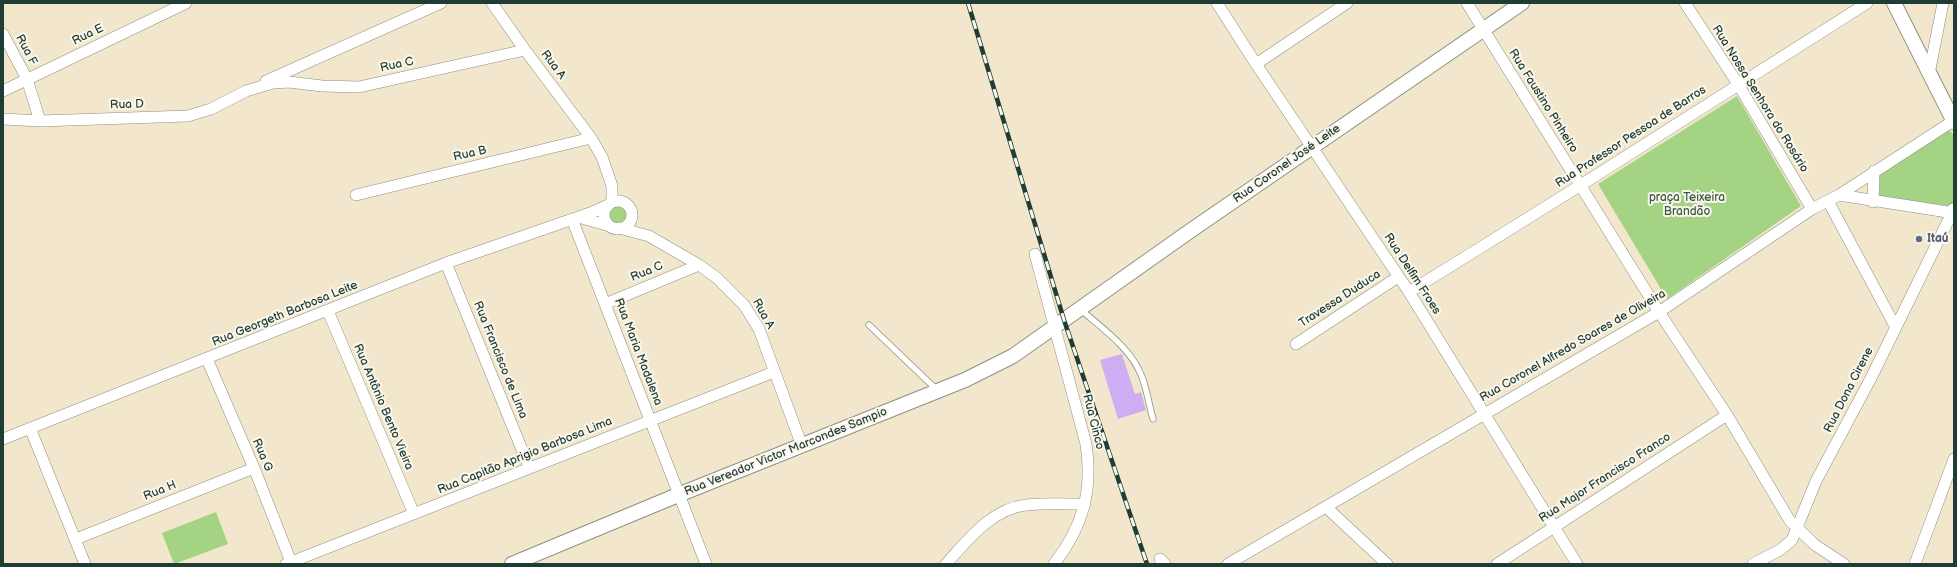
<!DOCTYPE html>
<html>
<head>
<meta charset="utf-8">
<style>
	body { margin:0 }
	#map { position:relative; width:1957px; height:567px; overflow:hidden; background:#f2e7cc; font-family:"Balsamiq Sans",sans-serif }
	canvas { display:block }
	.frame { position:absolute; inset:0; border:4px solid #1f3d34; pointer-events:none }
</style>
</head>
<body>
<div id="map">
<canvas width="1957" height="567"></canvas>
<div class="frame"></div>
</div>
<script>
const context = document.querySelector('canvas').getContext('2d');
context.lineJoin = 'round';
function fillPath(path, color) {
  context.fillStyle = color;
  context.fill(path, 'evenodd');
}
function strokePath(path, color, width, dash) {
  context.strokeStyle = color;
  context.lineWidth = width;
  context.lineCap = dash ? 'butt' : 'round';
  context.setLineDash(dash || []);
  context.stroke(path);
}
function label(font, color, halo, rows, align = 'center') {
  context.font = font + ' "Balsamiq Sans",sans-serif';
  context.lineWidth = 4;
  context.setLineDash([]);
  context.textBaseline = 'middle';
  context.strokeStyle = halo;
  context.fillStyle = color;
  for (const [text, x, y, turn = 0] of rows) {
    context.save();
    context.translate(x, y);
    context.rotate((+turn || 0) * Math.PI / 180);
    context.textAlign = isNaN(turn) ? turn : align;
    if (halo) context.strokeText(text, 0, 0);
    context.fillText(text, 0, 0);
    context.restore();
  }
}
fillPath(new Path2D(`
	M1737,96l64,110 -134,93 -69,-115z
	M1949,129l5,7v65l-4,5 -71,-8 1,-26z
	M606 214a12 12 0 1 1 24 0a12 12 0 1 1-24 0Z
	M216,512l12,32 -54,20 -12,-31z`), '#a4d483');
fillPath(new Path2D(`
	M1122,354l13,40 6,-2 5,18 -28,9 -18,-59z`), '#ceadf3');
const service = new Path2D(`
	M1080,309c23,20 51,39 62,68 5,13 7,28 11,42
	M869,325l68,65`);
const minor = new Path2D(`
	M492,3l33,47 66,88 11,19 10,29v16
	M1217,3l39,61 153,228 168,272
	M1467,3l192,309 68,103 63,106 25,24 29,19
	M1685,3l53,81 74,125
	M3,34l24,45 13,42
	M1256,64l91,-61
	M1929,74l14,-71
	M266,81l175,-78
	M3,91l183,-88
	M3,119l37,2 148,-5 23,-7 35,-18 27,-8 16,-1 33,4 37,1 166,-37
	M356,195l235,-57
	M1839,195l115,18
	M1828,201l67,125
	M604 215a14 14 0 1 1 28 0a14 14 0 1 1-28 0Z
	M1873,202l1,-31
	M578,217l32,9
	M572,219l134,345
	M619,228l30,8 50,29 18,13 27,27 15,24 43,117
	M1035,254l51,190c7,47 -3,83 -32,120
	M446,263l83,204
	M1409,292l172,-107 286,-182
	M605,304l94,-39
	M328,311l86,203
	M1296,344l102,-67
	M207,359l47,109 37,94
	M30,428l55,136
	M3,439l443,-176 147,-51 15,-7
	M1326,507l61,57
	M76,539l178,-71
	M1160,559l5,5
	M286,564l488,-192
	M946,564c22,-24 45,-55 80,-59 19,-2 40,-1 59,-1
	M1228,564l431,-252 153,-103 27,-14 114,-74
	M1497,564l230,-149
	M1753,564l27,-14 12,-10 24,-59 55,-103 81,-165
	M1915,564l39,-105`);
const tertiary = new Path2D(`
	M1894,3l60,119
	M1952,213l2,-3
	M512,564l166,-69 287,-115 48,-24 177,-125 332,-228`);
strokePath(service, '#889280', 7);
strokePath(minor, '#889280', 12);
strokePath(tertiary, '#889280', 16);
strokePath(service, '#fff', 5.5);
strokePath(minor, '#fff', 11);
strokePath(tertiary, '#fff', 14);
const rail = new Path2D(`
	M968,3l96,317 83,244`);
strokePath(rail, '#1f3d34', 4.5);
strokePath(rail, '#fbf7ec', 3, [9]);
for (const [x, y, r, color] of [
	[1919,239,4,"#5c6f8a"]
]) {
  const dot = new Path2D();
  dot.arc(x, y, r, 0, 2 * Math.PI);
  context.fillStyle = color;
  context.fill(dot);
  strokePath(dot, '#fbf7ec', 1.5);
}
label('12px', '#1f3d34', '#fbf7ec', [
	["Rua E",88,35,-26],
	["Rua F",26,50,62],
	["Rua C",397,65,-12],
	["Rua A",553,65,53],
	["Rua Nossa Senhora do Rosário",1760,99,58],
	["Rua Faustino Pinheiro",1543,101,58],
	["Rua D",127,105,-2],
	["Rua Professor Pessoa de Barros",1631,137,-33],
	["Rua B",470,154,-13],
	["Rua Coronel José Leite",1287,164,-35],
	["Rua C",647,272,-23],
	["Rua Delfim Froes",1412,274,57],
	["Travessa Duduca",1340,299,-33],
	["Rua Georgeth Barbosa Leite",285,314,-22],
	["Rua A",763,314,61],
	["Rua Coronel Alfredo Soares de Oliveira",1573,346,-30],
	["Rua Maria Madalena",638,352,69],
	["Rua Francisco de Lima",500,360,68],
	["Rua Dona Cirene",1849,390,-63],
	["Rua Antônio Bento Vieira",383,407,67],
	["Rua Cinco",1093,422,76],
	["Rua Vereador Victor Marcondes Sampio",786,452,-22],
	["Rua G",262,455,67],
	["Rua Capitão Aprigio Barbosa Lima",525,456,-22],
	["Rua Major Francisco Franco",1605,478,-33],
	["Rua H",160,491,-22]
]);
label('12px', '#3a5b44', '#fbf7ec', [
	["praça Teixeira",1687,198],
	["Brandão",1687,212]
]);
label('bold 12px', '#4e5e75', '#fbf7ec', [
	["Itaú",1927,239]
], 'left');
</script>
</body>
</html>
